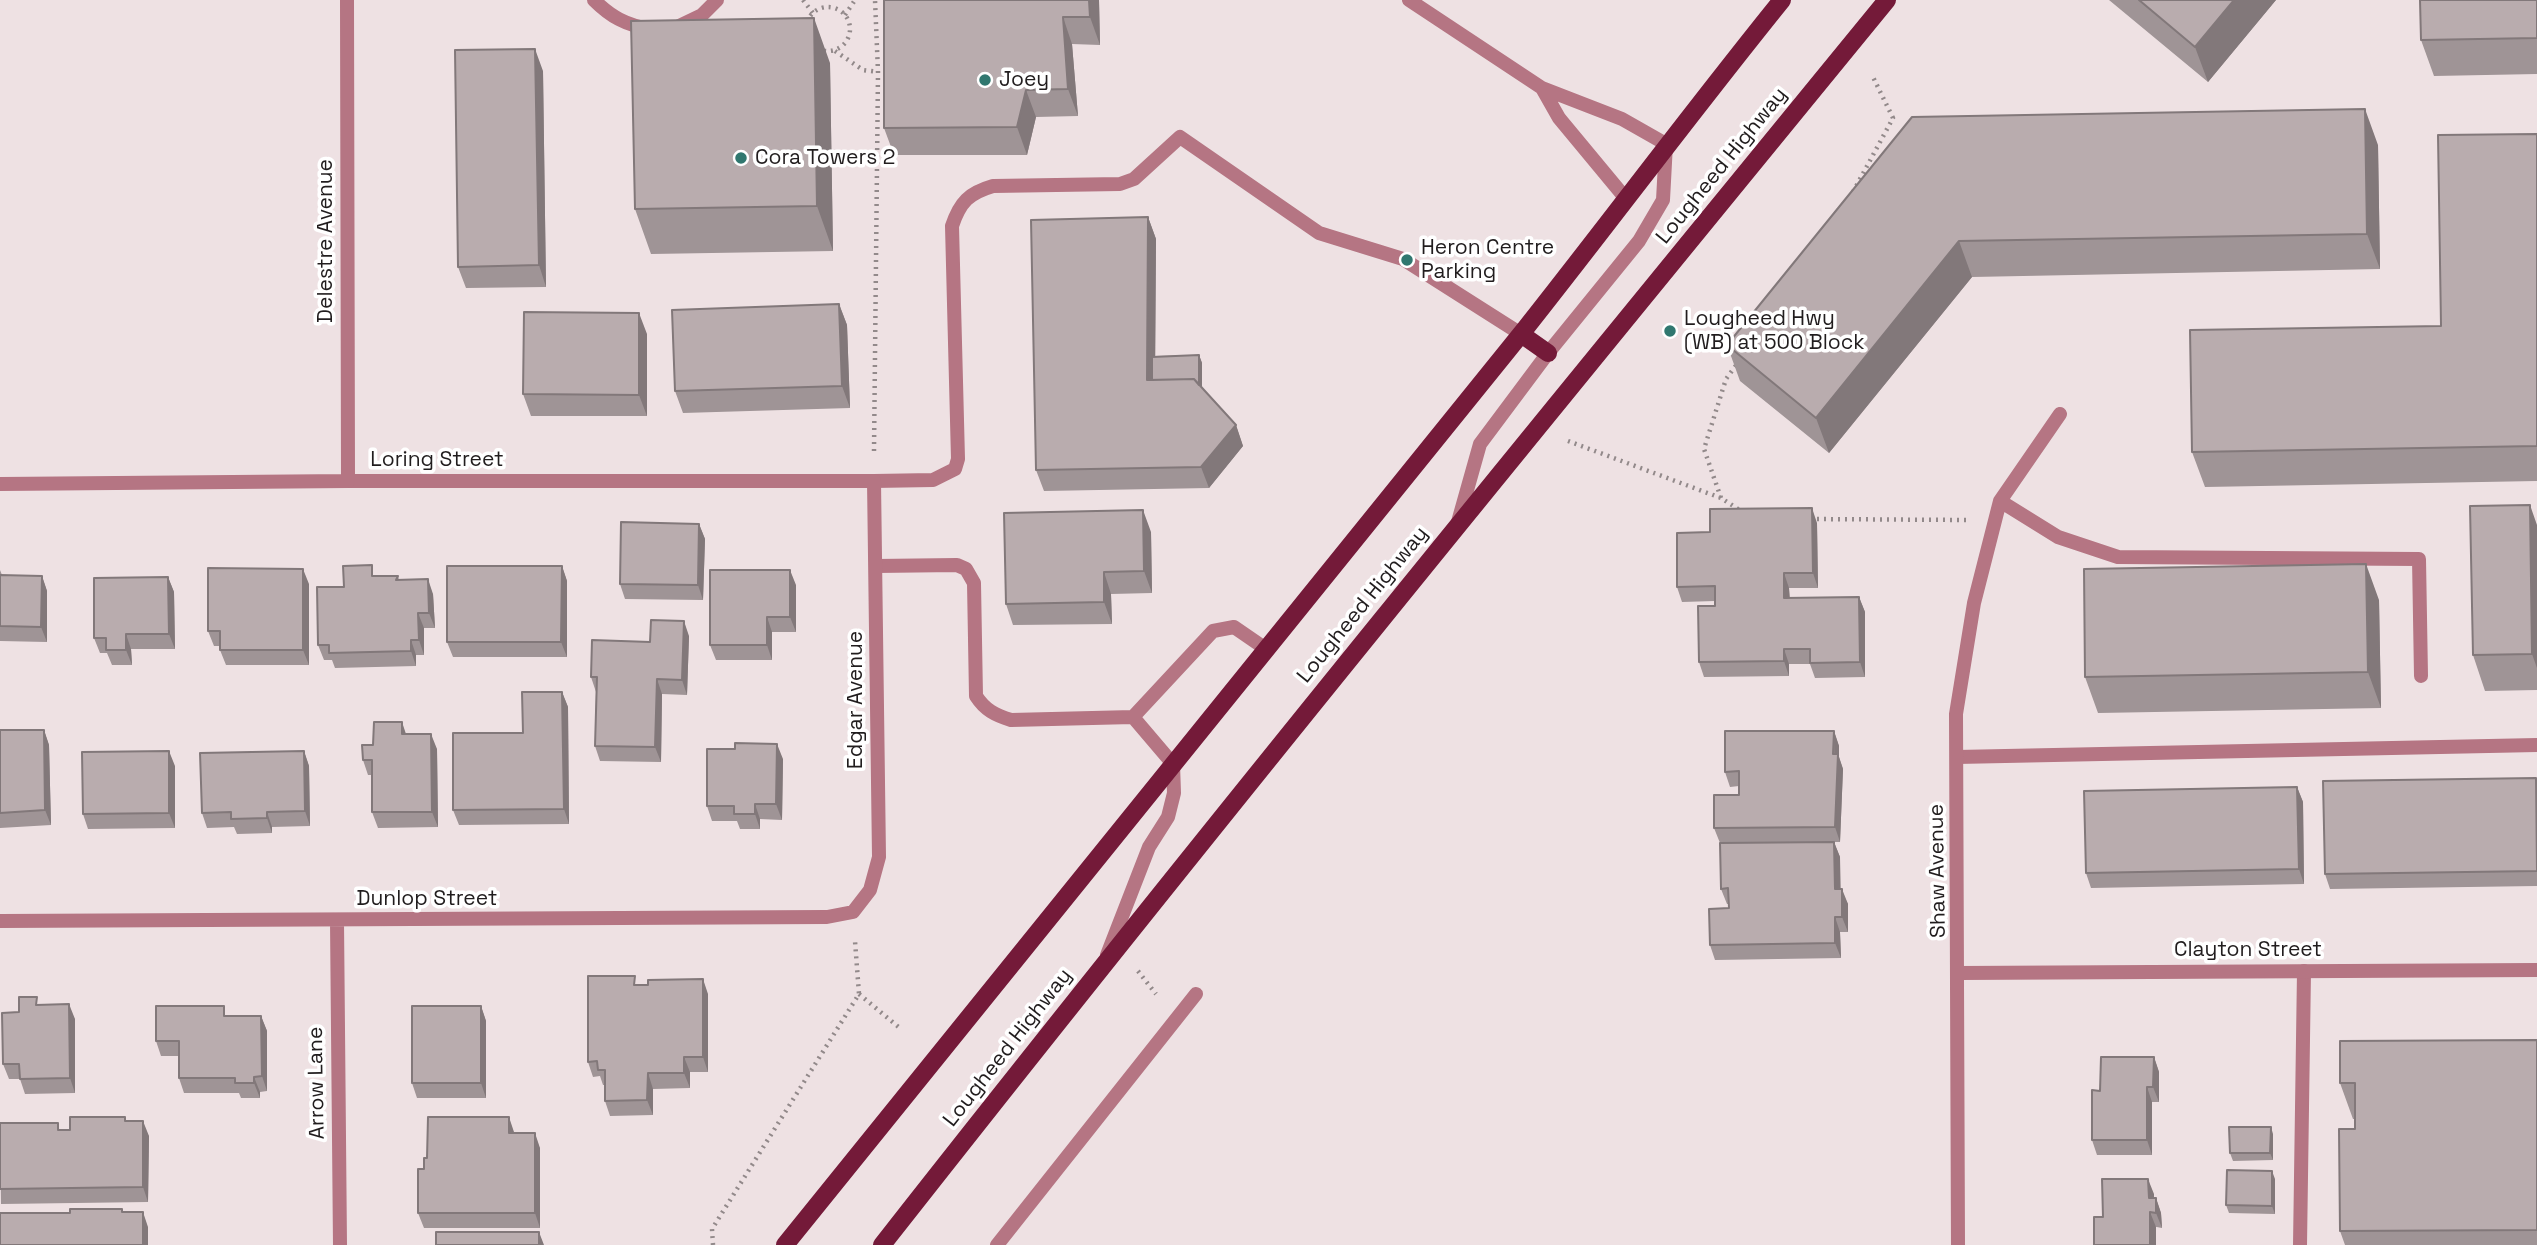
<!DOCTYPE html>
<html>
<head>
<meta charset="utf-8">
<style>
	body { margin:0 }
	canvas { display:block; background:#eee1e3 }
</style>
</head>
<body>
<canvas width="2537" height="1245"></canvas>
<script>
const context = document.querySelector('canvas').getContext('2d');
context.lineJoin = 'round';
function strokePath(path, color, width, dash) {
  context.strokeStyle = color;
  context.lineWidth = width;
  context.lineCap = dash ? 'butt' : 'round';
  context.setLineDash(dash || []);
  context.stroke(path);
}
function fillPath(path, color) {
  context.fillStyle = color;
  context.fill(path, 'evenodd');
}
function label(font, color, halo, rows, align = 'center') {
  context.font = font + ' "Space Grotesk",sans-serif';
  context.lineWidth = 7;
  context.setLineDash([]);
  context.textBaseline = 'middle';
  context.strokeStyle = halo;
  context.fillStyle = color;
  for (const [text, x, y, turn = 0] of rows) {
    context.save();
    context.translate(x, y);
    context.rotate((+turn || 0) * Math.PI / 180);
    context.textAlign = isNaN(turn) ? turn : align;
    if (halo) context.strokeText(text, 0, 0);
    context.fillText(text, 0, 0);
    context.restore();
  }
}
strokePath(new Path2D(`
	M803,0l10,13
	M806 29a22 22 0 1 1 44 0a22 22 0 1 1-44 0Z
	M845,15l10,-15
	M835,51l28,19 15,2
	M1853,192l40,-74 -21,-43
	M1568,441l153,57 20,13
	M874,451l4,-379 -3,-72
	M1721,498l-17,-49 22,-70 11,-15
	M1810,519l156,1
	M1138,971l18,23
	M859,994l42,35
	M713,1245l-1,-16 147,-235 -4,-53`), '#92898a', 4.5, [2, 5]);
strokePath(new Path2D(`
	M594,0c17,17 32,25 56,29
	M1409,0l133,88 80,31 44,25 -3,56 -24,41 -91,112 -68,91 -22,78
	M677,27l25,-12 15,-15
	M1542,88l17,30 68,82
	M874,481l59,-1 22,-11 3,-10 -6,-233c8,-24 17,-33 41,-40l127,-2 14,-5 46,-42 139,96 84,26 118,75
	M876,566l81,-1 9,4 8,14 2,113c9,14 19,19 35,24l122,-3 40,47 1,29 -6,24 -19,30 -42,108
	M1133,717l80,-86 21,-4 32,22
	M1957,757l580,-12
	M2300,1245l4,-274`), '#b57583', 14);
strokePath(new Path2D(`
	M2000,501l58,36 60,20 301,2 2,117
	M0,921l827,-4 26,-5 17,-22 9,-33 -5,-376h-526
	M337,921l3,324
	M1959,973l578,-3
	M997,1245l199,-251
	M1958,1245l-2,-531 18,-111 26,-102 60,-87`), '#b57583', 14);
strokePath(new Path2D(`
	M0,484l348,-3 -1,-481`), '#b57583', 14);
strokePath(new Path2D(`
	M1521,334l27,19
	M785,1245l736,-911c88,-111 172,-224 261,-334
	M882,1245c329,-419 667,-832 1005,-1245`), '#741a39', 18);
fillPath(new Path2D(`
	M884,0h215l1,45 -28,-1 6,72 -42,1 -9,38h-133l-10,-27z
	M2109,0h167l-68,82z
	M2537,0v74l-103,2 -13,-36z
	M830,63l3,188 -182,3 -16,-45z
	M543,71l3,216 -80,1 -8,-21z
	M1912,117l466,28 2,124 -408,8 -143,176 -89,-72 -13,-36z
	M2537,134v347l-332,6 -13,-35 249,-126z
	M1148,217l8,22 -1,117 44,-1 3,8v25l34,37 7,21 -34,42 -165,3 -8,-21z
	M839,304l8,21 3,83 -167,5 -8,-22z
	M647,334v82h-116l-8,-22z
	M1817,523l1,65h-29l1,10 69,-1 6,15v65l-50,1 -5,-14h-21v12l-85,1 -5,-15 16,-56v-5l-33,1 -5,-15 33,-55z
	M699,524l6,15 -2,61 -78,-1 -5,-15z
	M2537,525v165l-52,1 -12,-36z
	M1151,532l1,61 -41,1 1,30 -99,1 -7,-21z
	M562,566l5,15v76h-114l-6,-15z
	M0,570l2,5 40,1 5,15v51l-47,-1z
	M376,576h22l1,4 34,14 2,34h-11v27h-8v11l-81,2 -3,-8h-8l-6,-15 26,-58z
	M168,577l6,15 1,57h-44l1,16h-20l-5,-12h-7l-6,-15z
	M309,584v81h-83l-6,-15v-4h-6l-6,-15z
	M796,585v47h-24v28h-56l-6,-15z
	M2379,600l2,108 -283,5 -13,-36z
	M689,636l-2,59 -25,-1 -1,68 -61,-1 -5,-15 1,-54 -5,-15 59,-35z
	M562,692l6,15 1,117 -110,1 -6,-15z
	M0,730h44l5,15 2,80 -51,3z
	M1834,731l5,15v11l4,12 -3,73h-6l6,15v32l8,15v28h-8l1,26 -126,2 -5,-15 19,-37v-4h-2l-6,-15 64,-46h-65l-6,-15 25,-33v-9l-9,1 -5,-15z
	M406,734l31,15 1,78 -60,1 -6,-16v-37h-4l-5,-15 10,-15z
	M304,751l5,15 1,60 -38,1v6l-35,1 -3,-7 -27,1 -5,-15z
	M783,759l-1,61 -22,-1v10h-20l-3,-8h-25l-5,-15z
	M175,766v62l-87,1 -5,-15z
	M2537,780v106l-207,3 -5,-15z
	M2297,787l6,15 1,82 -213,4 -5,-15z
	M638,985l70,9v78h-18v16l-37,1v26l-43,1 -5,-15v-16h-2l-3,-9 -7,1 -5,-15z
	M40,1005l35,14v74l-50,1 -5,-15h-11l-6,-15 16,-52z
	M481,1006l5,15v77h-69l-5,-15z
	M227,1016h34l6,15v60l-7,1v6h-19l-2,-5h-55l-5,-15v-22h-18l-5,-15z
	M2537,1040v205h-192l-5,-14 15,-102v-10h-2l-13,-36z
	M2154,1057l5,15v30h-7v53h-55l-5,-15 8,-49z
	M125,1117l1,4 23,15 -1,66 -147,2 -1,-81 70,7z
	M514,1133l26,15v80h-116l-6,-15 6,-44 3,-11z
	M2273,1134v26l-40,1 -3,-8z
	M2275,1179v35l-46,-1 -3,-8z
	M2154,1194v4h2l5,15 1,15 -59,-11z`), '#9f9496');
fillPath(new Path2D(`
	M1089,0h10l1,45 -10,-28z
	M2234,0h42l-68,82 -13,-35z
	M1063,17l9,27 6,72 -10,-27z
	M814,18l16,45 3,188 -16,-45z
	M535,49l8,22 3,216 -7,-22z
	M1026,90l10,27 -9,38 -10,-28z
	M2365,109l13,36 2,124 -13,-35z
	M1148,217l8,22 -1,155 -8,-14z
	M1959,241l13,36 -143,176 -13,-35z
	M839,304l8,21 3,83 -8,-22z
	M639,313l8,21v82l-8,-21z
	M1199,355l3,8v38l-3,-8z
	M1236,425l7,21 -34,42 -8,-21z
	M2530,505l7,20v143l-5,-14z
	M1812,508l5,15 1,65 -5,-15z
	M1143,510l8,22 1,61 -8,-22z
	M699,524l6,15 -2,61 -5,-15z
	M2366,564l13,36 2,108 -13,-36z
	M562,566l5,15v76l-6,-15z
	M303,569l6,15v81l-6,-15z
	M790,570l6,15v47l-6,-15z
	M1104,572l7,22 1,30 -8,-22z
	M1784,573l5,15 1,25 -6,-15z
	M42,576l5,15v51l-6,-15z
	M168,577l6,15 1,57 -6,-15z
	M428,579l5,15 2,34 -6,-15z
	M1859,597l6,15v65l-5,-15z
	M418,613l6,15v27l-5,-15z
	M767,617l5,15v28l-5,-15z
	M684,621l5,15 -2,59 -5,-15z
	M126,634l5,15 1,16 -6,-15z
	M411,640l5,15v11l-5,-15z
	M1784,649l5,15v12l-5,-15z
	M657,679l5,15 -1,68 -6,-15z
	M562,692l6,15 1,117 -5,-15z
	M402,722l5,15 -5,-3z
	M44,730l5,15 2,80 -6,-15z
	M1834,731l5,15v11l4,12 -3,73 -5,-15z
	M431,734l6,15 1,78 -6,-15z
	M777,744l6,15 -1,61 -6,-16z
	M169,751l6,15v62l-6,-15z
	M304,751l5,15 1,60 -5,-15z
	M2297,787l6,15 1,82 -5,-15z
	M755,804l5,15v10l-5,-15z
	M267,812l5,15v6l-5,-15z
	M1834,842l6,15 1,47 -6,-15z
	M1842,889l6,15v28l-6,-15z
	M1835,917l5,15 1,26 -6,-15z
	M703,979l5,15v78l-5,-15z
	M69,1004l6,15v74l-5,-15z
	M481,1006l5,15v77l-5,-15z
	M261,1016l6,15v60l-5,-15z
	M684,1057l6,15v16l-6,-15z
	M2154,1057l5,15v30l-6,-15z
	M648,1073l5,16v26l-6,-15z
	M254,1077l6,15v6l-6,-15z
	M2147,1087l5,15v53l-5,-15z
	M509,1117l5,15 -5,1z
	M143,1121l6,15 -1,66 -5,-15z
	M2271,1127l2,7v26l-3,-7z
	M535,1133l5,15v80l-5,-15z
	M2272,1171l3,8v35l-3,-8z
	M2148,1179l6,15v19l-5,-15z
	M2156,1198l5,15 1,15 -6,-15z
	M143,1212l5,15v18h-5z
	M2150,1212l6,15v18h-6z
	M539,1232l5,13h-5z`), '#82787a');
const building = new Path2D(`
	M884,0h205l1,17h-27l5,72 -42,1 -9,37 -133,1z
	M2139,0h95l-39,47z
	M2420,0h117v38l-116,2z
	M814,18l3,188 -182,3 -4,-188z
	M535,49l4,216 -81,2 -3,-217z
	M2365,109l2,125 -408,7 -143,177 -89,-73 185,-228z
	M2537,134v312l-345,6 -2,-122 251,-4 -3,-191z
	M1148,217l-1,163 47,-1 42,46 -35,42 -165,3 -5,-250z
	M839,304l3,82 -167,5 -3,-81z
	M524,312l115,1v82l-116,-1z
	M1199,355v30l-5,-6 -42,1v-23z
	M2530,505l2,149 -59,1 -3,-149z
	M1812,508l1,65h-29v25l75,-1 1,65 -50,1v-14h-26v12l-85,1 -1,-56h17v-20l-38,1v-54l33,-1v-23z
	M1143,510l1,61 -40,1v30l-98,2 -2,-91z
	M621,522l78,2 -1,61 -78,-1z
	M2366,564l2,108 -283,5 -1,-108z
	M372,565v11h26l-2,4 32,-1 1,34h-11l1,27h-8v11l-82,2v-8h-11l-1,-58h27l-1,-21z
	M447,566h115l-1,76h-114z
	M208,568l95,1v81h-83v-19h-12z
	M710,570h80v47h-23v28h-57z
	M0,575l42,1 -1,51 -41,-1z
	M168,577l1,57h-43v16h-20v-12h-12v-60z
	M651,620l33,1 -2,59 -25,-1 -2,68 -60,-1 2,-69h-6l1,-37 58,2z
	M522,692h40l2,117 -111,1v-77h70z
	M374,722h28v12h29l1,78h-60v-52h-9l-1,-15h11z
	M0,730h44l1,80 -45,3z
	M1725,731h109l-1,23h5l-3,73 -121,1v-33h25v-24l-14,1z
	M735,743l42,1 -1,60h-21v10h-21v-8h-27v-57h28z
	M169,751v62l-86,1 -1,-62z
	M304,751l1,60 -38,1v6l-36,1v-7l-29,1 -2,-60z
	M2536,778l1,93 -212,3 -2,-93z
	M2297,787l2,82 -213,4 -2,-82z
	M1834,842l1,47h7v28h-7v26l-125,2 -1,-36 20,-1 -1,-20 -7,1 -1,-46z
	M588,976h47l-1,9h14v-5l55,-1v78h-19v16h-36l-1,27 -42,1v-31h-7l-1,-9 -9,1z
	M19,997h18l-1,8 33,-1 1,74 -50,1 -1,-15h-16l-1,-51 17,-1z
	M156,1006h68v10h37l1,60 -8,1v6h-19v-5h-56v-37h-23z
	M412,1006h69v77h-69z
	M2537,1040v190l-197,1 -1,-102h16v-46h-15v-42z
	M2101,1057h53l-1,30h-6v53h-55v-50l8,1z
	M70,1117h55v4h18v66l-143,2v-66h58v7h12z
	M428,1117h81v16h26v80h-117v-44h6v-11h3z
	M2229,1127h42l-1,26h-40z
	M2227,1170l45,1v35l-46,-1z
	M2102,1179h46l1,19h7v15l-6,-1v33h-56v-28h9z
	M70,1209h52v3h21v33h-143v-32h70z
	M436,1232h103v13h-103z`);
fillPath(building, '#b9acae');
strokePath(building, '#82787a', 2);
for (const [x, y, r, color] of [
	[985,80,7,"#30776f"],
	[741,158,7,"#30776f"],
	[1407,260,7,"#30776f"],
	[1670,331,7,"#30776f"]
]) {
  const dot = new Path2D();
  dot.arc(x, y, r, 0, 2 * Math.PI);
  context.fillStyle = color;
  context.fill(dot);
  strokePath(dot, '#fff', 2.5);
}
label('21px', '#211d1e', '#fff', [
	["Joey",999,80],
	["Cora Towers 2",755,158],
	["Heron Centre",1421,248],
	["Parking",1421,272],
	["Lougheed Hwy",1684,319],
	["(WB) at 500 Block",1684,343]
], 'left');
label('21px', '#211d1e', '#fff', [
	["Lougheed Highway",1722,166,-51],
	["Delestre Avenue",326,241,-90],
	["Loring Street",437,460],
	["Lougheed Highway",1363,605,-51],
	["Edgar Avenue",856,700,-90],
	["Shaw Avenue",1938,871,-91],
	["Dunlop Street",427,899],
	["Clayton Street",2248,950],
	["Lougheed Highway",1008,1048,-52],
	["Arrow Lane",317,1083,-91]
]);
</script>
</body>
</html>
